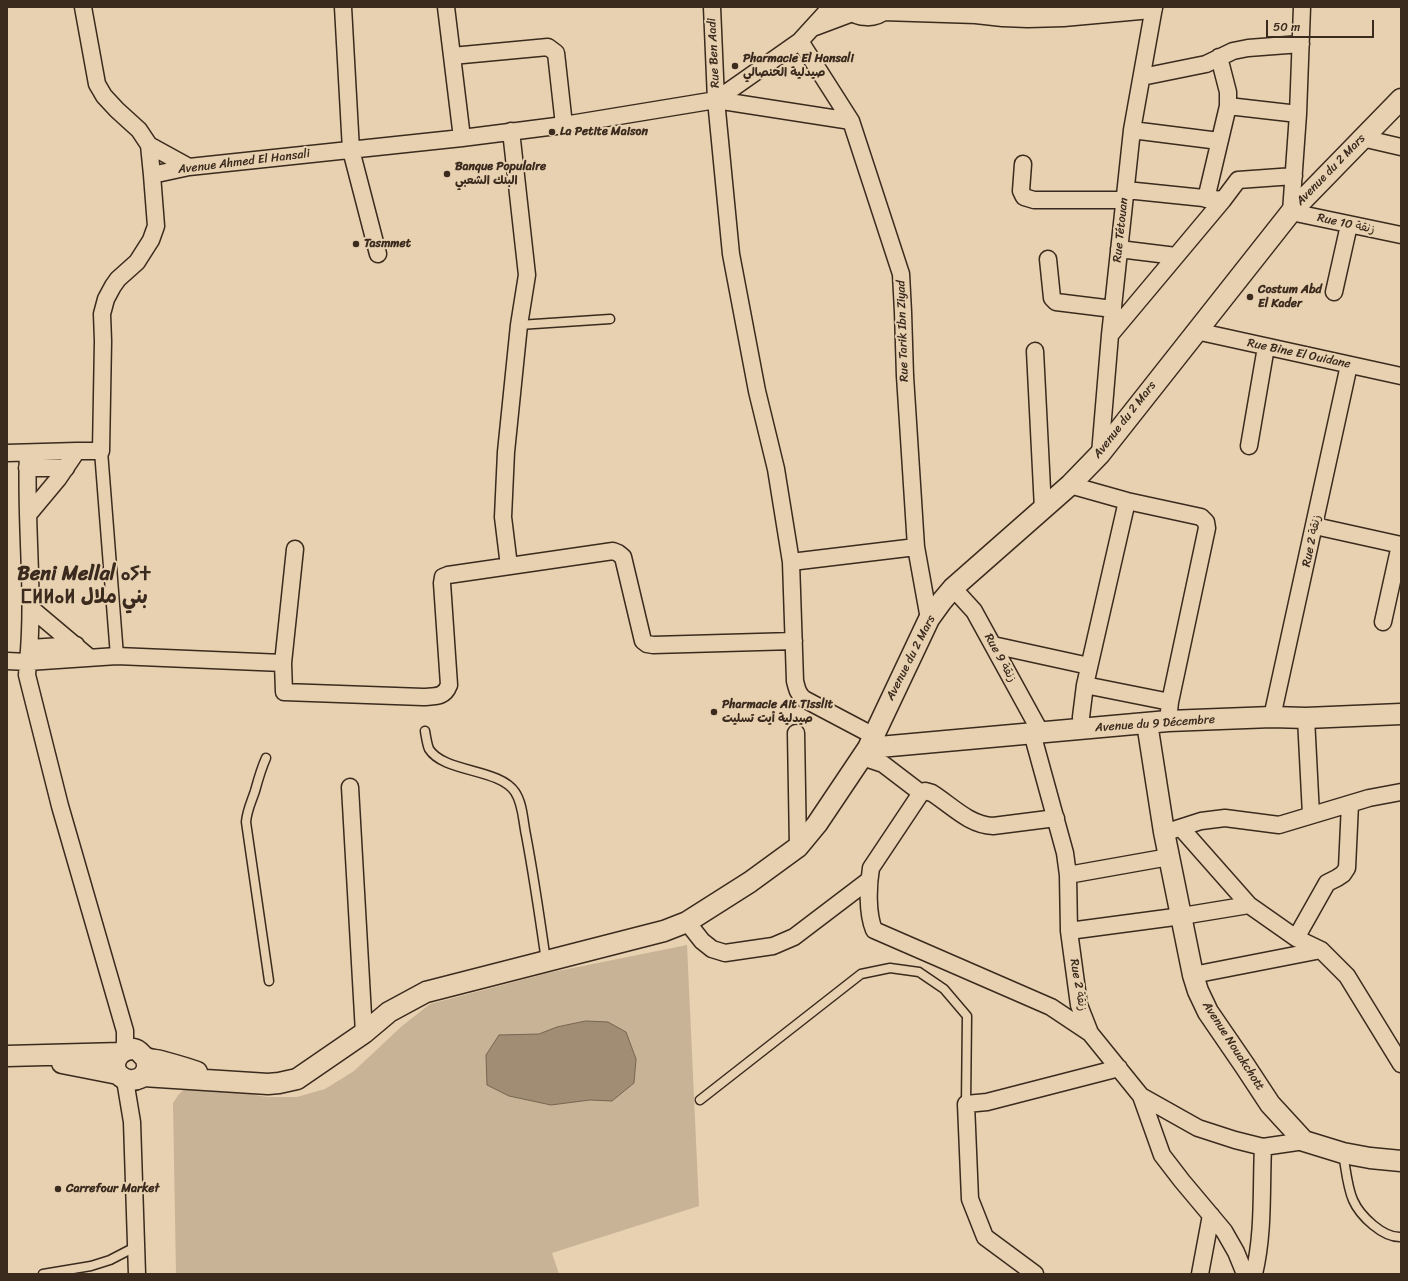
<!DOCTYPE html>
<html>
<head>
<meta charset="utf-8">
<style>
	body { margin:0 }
	#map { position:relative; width:1408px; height:1281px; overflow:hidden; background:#e7d1b0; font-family:Sriracha,sans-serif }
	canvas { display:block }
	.frame { position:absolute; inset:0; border:8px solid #3b2a1e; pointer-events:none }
	.scale { position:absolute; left:1266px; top:20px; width:108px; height:18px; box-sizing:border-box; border:2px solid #3b2a1e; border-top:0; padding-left:5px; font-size:12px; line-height:14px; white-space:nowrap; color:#3b2a1e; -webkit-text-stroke:3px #e7d1b0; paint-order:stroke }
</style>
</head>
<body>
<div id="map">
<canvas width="1408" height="1281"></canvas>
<div class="frame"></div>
<div class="scale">50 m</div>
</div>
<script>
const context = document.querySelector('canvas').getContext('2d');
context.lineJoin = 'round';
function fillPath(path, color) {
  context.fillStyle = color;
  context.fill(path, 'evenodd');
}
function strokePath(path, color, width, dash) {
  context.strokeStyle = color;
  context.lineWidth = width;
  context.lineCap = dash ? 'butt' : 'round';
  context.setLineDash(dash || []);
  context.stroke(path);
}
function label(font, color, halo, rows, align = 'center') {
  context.font = font + ' Sriracha,"Playpen Sans Arabic","Noto Sans Tifinagh",sans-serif';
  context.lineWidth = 4;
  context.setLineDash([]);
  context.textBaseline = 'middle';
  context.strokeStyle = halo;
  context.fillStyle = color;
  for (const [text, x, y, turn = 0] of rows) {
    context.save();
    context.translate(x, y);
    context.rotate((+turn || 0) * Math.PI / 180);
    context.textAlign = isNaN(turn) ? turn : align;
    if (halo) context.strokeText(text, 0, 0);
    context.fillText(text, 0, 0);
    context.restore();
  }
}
fillPath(new Path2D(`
	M687,945l12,261 -147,47 7,21h-383l-3,-171 6,-9 8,-7 19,-1 61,11h30l28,-8 29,-18 48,-45 28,-22 118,-31z`), '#c8b396');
const water = new Path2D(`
	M586,1021l22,1 18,10 10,27 -2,24 -22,18 -22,-1 -39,5 -42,-9 -22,-11 -1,-30 13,-20 40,-1 18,-7z`);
fillPath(water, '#a18d74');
strokePath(water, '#786552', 1);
const service = new Path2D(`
	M519,325l91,-6
	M425,731c1,6 2,13 4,18 15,24 70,19 86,43 8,12 8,29 11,43 8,42 14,84 20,126
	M266,758c-5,11 -8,22 -11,33 -4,12 -8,19 -9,31l23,159
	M700,1100l161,-126 29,-6 29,4 25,17 23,27 -1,88
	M1343,1154c3,15 4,32 10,46 7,16 30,38 48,37
	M43,1274l48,-8 19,-6 27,-14`);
const pedestrian = new Path2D(`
	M101,451l16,205`);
const minor = new Path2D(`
	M83,7l14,77 7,12 13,14 22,20 10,15 3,30
	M343,7l8,143 27,104
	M446,7l16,131
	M712,7l4,93 15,154 26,137 19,78 15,93 4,119c2,8 3,13 9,18l70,37
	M1302,7l-4,107 -7,98 110,23
	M815,27l40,-15
	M800,41l51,80 50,153 2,38 2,64 11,171 13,72
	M452,56l96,-9 8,6 8,72
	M1142,77l64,-13 27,-13 15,-3 53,-4
	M716,100l135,21
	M1228,106l70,8
	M1132,130l87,11
	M1362,138l39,9
	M149,145l40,22
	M1023,164l-2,27 3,6 10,3h90
	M1126,190l97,10 15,-20 56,-4
	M1206,199l22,-93v-14l-9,-35
	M1119,249l57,7
	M1048,259l4,39 4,4 57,7
	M1334,292l15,-67
	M1196,331l205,45
	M1110,335l113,-135
	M1035,351l8,158
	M1249,446l17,-99
	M7,453l70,-2h24l2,-110 -1,-27 4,-15 7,-13 5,-7 19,-17 14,-22 5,-14 -4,-51 37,-8 273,-29 102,-13 152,-25 84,-59 31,-34
	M28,453c-3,70 7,139 0,209l89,-6 166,7
	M1100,454l10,-119 22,-205 22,-123
	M27,468h39
	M1070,485l57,16 74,16 5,5 1,6 -37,174 -2,19
	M28,515l30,-36 19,-28
	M1315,526l86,19
	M295,549l-12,114 1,29 139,5c12,-1 21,1 26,-12l-7,-102 1,-6 5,-2 165,-24 5,2 5,4 20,84 4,3 6,1 141,-4
	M791,562l125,-15
	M509,566l-6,-49 3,-65 13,-127 8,-50 -16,-144
	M953,588l21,23 67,122
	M32,609l57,48
	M1383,622l17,-77
	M993,645l96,21
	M30,648l46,-3
	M7,661l21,1 -1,13 33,131 65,225v11l-2,10
	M1085,685l85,17
	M1272,717l77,-352
	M1306,718l5,97
	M1082,729l-1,-12 4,-32 42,-184
	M796,733l2,114
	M1032,733l33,120 3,22 1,56 10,74 11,28 51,63 57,32 37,12 28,7 41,-6
	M862,757l21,7 38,29 4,-2 7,2c19,12 37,32 61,33l63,-8
	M350,787l14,246
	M921,793l-50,75c-3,18 -4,45 3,62l177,77 39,26
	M1181,828l68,77 47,33 25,12 26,26 54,88
	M1173,830l28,-9 24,-3 54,7 90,-27 32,-6
	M1068,875l101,-18
	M687,922l15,19 10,8 13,4 48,-7 21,-9 75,-57
	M1069,931l113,-15 67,-11
	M1296,938l31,-55 10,-5 6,-4 4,-6 3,-64
	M1193,975l128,-25
	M125,1080l7,42 5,152
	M1141,1096l21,59 20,26 42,50 12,21 9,22
	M1035,1274l-50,-37 -15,-38 -4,-95 21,-2 132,-34
	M1200,1274l11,-59
	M1254,1274c10,-42 7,-84 9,-127`);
const tertiary = new Path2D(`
	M1147,723l17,109 29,143 5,16 10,21 37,54 25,38 34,37 39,12 27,5 31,3
	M868,748l300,-27 104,-4 34,1 95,-4
	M7,1056l114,-3
	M145,1057c4,9 2,16 -5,21 -16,8 -34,-9 -20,-24 3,-3 8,-5 14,-5 6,1 7,6 12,9 5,2 13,2 18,4 11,3 22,6 33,10
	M62,1063l56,11
	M143,1076l125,8 11,-1 18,-4 67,-46 25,-21 37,-20 238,-61 23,-9 63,-40 48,-35 19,-23 51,-76 61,-129 13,-18 11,-13 117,-103 30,-31 191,-242 110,-113`);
const secondary = new Path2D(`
	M848,7c12,9 26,10 37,0
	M883,9l93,3 27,3 25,1 35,-1 88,-8`);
strokePath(service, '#3b2a1e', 11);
strokePath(pedestrian, '#3b2a1e', 15);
strokePath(minor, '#3b2a1e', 19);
strokePath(tertiary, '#3b2a1e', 23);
strokePath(secondary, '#3b2a1e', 25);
strokePath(service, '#e7d1b0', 8);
strokePath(pedestrian, '#e7d1b0', 12);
strokePath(minor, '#e7d1b0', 16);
strokePath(tertiary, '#e7d1b0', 20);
strokePath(secondary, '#e7d1b0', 22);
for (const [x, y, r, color] of [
	[735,66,4,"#3b2a1e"],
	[552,132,4,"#3b2a1e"],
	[447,174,4,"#3b2a1e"],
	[356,244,4,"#3b2a1e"],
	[1250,297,4,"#3b2a1e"],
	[714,712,4,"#3b2a1e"],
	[58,1189,4,"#3b2a1e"]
]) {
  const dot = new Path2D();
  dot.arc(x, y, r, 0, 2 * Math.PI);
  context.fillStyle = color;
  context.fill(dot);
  strokePath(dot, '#e7d1b0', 1.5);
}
label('12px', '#3b2a1e', '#e7d1b0', [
	["Rue Ben Aadi",714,53,-93],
	["Avenue Ahmed El Hansali",244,162,-7],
	["Avenue du 2 Mars",1331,170,-46],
	["Rue 10 زنقة",1346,224,12],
	["Rue Tétouan",1121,230,-84],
	["Rue Tarik Ibn Ziyad",903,331,-92],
	["Rue Bine El Ouidane",1299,354,12],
	["Avenue du 2 Mars",1125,420,-52],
	["Rue 2 زنقة",1312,541,-78],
	["Avenue du 2 Mars",911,658,-63],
	["Rue 9 زنقة",1000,658,61],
	["Avenue du 9 Décembre",1155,724,-4],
	["Rue 2 زنقة",1078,985,80],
	["Avenue Nouakchott",1233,1046,57]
]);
label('bold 12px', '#3b2a1e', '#e7d1b0', [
	["Pharmacie El Hansali",743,59],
	["صيدلية الحنصالي",743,73],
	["La Petite Maison",560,132],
	["Banque Populaire",455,167],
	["البنك الشعبي",455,181],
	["Tasmmet",364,244],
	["Costum Abd",1258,290],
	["El Kader",1258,304],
	["Pharmacie Ait Tisslit",722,705],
	["صيدلية أيت تسليت",722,719],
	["Carrefour Market",66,1189]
], 'left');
label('bold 20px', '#3b2a1e', '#e7d1b0', [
	["Beni Mellal ⴰⵢⵜ",84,575],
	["ⵎⵍⵍⴰⵍ بني ملال",84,598]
]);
</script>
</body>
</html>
